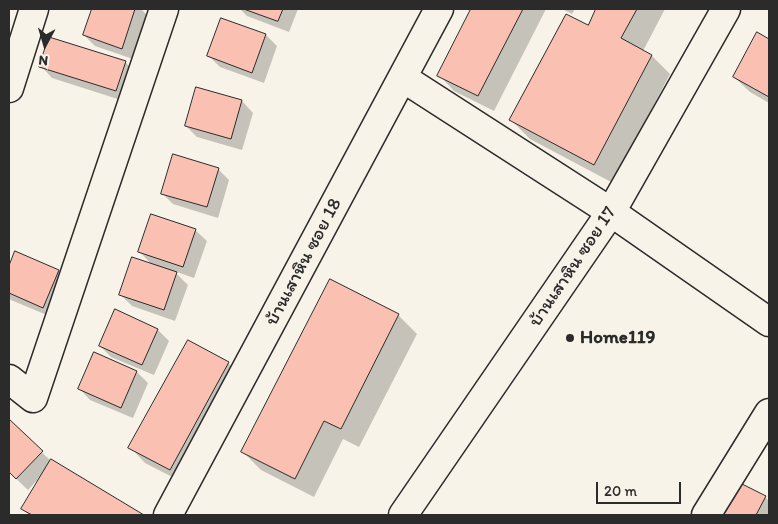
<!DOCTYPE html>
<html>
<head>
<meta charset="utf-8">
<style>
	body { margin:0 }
	#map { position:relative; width:778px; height:524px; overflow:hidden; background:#f7f3e8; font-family:Itim,sans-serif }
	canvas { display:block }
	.frame { position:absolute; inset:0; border:10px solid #2b2b2b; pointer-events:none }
	.north { position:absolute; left:20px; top:20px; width:50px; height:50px; -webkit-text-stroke:4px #f7f3e8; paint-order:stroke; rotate:186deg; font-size:14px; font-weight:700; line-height:20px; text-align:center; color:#2b2b2b }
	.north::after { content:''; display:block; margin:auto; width:18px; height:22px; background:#2b2b2b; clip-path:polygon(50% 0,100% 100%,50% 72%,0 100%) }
	.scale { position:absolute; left:596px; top:482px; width:85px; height:22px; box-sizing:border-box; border:2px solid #2b2b2b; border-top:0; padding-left:6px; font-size:15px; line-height:18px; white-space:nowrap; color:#2b2b2b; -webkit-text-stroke:4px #f7f3e8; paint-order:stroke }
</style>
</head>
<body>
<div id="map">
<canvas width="778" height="524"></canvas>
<div class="frame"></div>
<div class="north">N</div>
<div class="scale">20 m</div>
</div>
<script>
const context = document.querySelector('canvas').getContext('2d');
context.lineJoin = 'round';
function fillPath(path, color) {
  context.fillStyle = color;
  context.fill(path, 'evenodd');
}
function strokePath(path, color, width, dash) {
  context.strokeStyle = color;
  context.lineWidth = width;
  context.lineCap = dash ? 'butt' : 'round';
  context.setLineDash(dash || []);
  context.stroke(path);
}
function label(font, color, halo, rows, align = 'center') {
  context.font = font + ' Itim,"Playpen Sans Thai",sans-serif';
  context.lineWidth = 4;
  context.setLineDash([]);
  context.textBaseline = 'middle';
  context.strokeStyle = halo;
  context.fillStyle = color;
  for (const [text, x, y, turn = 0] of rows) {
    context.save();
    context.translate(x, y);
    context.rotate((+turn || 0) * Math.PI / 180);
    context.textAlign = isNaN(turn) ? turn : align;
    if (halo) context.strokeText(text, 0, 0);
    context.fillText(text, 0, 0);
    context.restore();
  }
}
fillPath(new Path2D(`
	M93,9h48l7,7 -15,43 -38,-13 -11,-11z
	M240,9h58l-9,23 -42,-16z
	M473,9h73l-52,102 -40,-20 -15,-16z
	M562,9h13l-3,5z
	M598,9h67l-22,42 9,5 18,18 -57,109 -83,-44 -19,-19 77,-93z
	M758,34l11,6v63l-19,-11 -16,-15z
	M266,35l11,11 -13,37 -44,-16 -11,-11z
	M125,62l11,11 -9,29 -75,-24 -11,-12z
	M242,101l11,12 -11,37 -45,-13 -11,-11z
	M218,169l11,11 -11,38 -45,-14 -11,-11z
	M195,230l12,11 -13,37 -20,-7 14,14 -13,36 -43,-15 -11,-11 32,-29 -13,-14z
	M15,253l43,18 11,11 -15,36 -43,-18 -2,-2v-29z
	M398,315l19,19 -58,113 -16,-8 -29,58 -53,-27 -18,-18z
	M158,330l11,11 -15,34 -43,-18 -11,-11z
	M94,354l43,18 11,11 -15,35 -43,-18 -11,-12z
	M228,363l16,15 -58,106 -41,-21 -15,-16z
	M9,421l42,40 91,54h-113l-6,-6 19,-34 -14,15 -19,-18z
	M765,497l4,4v14h-49z`), '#0003');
const building = new Path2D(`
	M92,9h43l-13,40 -39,-14z
	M244,9h39l-5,12z
	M471,9h52l-45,87 -41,-20z
	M596,9h41l-16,29 31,17 -58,110 -85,-45 57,-106 22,11z
	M221,18l45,16 -14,39 -45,-17z
	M757,32l12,7v58l-36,-20z
	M49,37l77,24 -10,30 -77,-24z
	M196,87l46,13 -11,39 -46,-13z
	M173,154l46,14 -12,39 -46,-13z
	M151,214l45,15 -13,38 -45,-15z
	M15,251l44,19 -16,38 -34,-15v-27z
	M132,257l45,15 -13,38 -45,-15z
	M330,279l69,35 -58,115 -17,-8 -29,58 -54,-27z
	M115,309l43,20 -16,36 -43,-19z
	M188,340l41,22 -59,108 -42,-22z
	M94,352l43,19 -16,37 -43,-19z
	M9,419l34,32 -27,28 -7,-7z
	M51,459l93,56h-112l-11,-6z
	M736,481l30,15 -10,19h-38z`);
fillPath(building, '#fac0b2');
strokePath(building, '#2b2b2b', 1);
const minor = new Path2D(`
	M403,78l208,134 158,110
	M9,88l25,-79
	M9,379l24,19 131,-389
	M168,515l271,-506
	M403,515l208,-303 115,-203
	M706,515l63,-102`);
strokePath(minor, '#2b2b2b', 31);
strokePath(minor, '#f7f3e8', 28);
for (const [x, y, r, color] of [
	[570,338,5,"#2b2b2b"]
]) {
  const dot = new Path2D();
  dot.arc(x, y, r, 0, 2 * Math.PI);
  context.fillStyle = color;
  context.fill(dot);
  strokePath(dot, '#f7f3e8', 2);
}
label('19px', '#2b2b2b', '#f7f3e8', [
	["บ้านเสาหิน ซอย 18",304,262,-62],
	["บ้านเสาหิน ซอย 17",573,267,-56]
]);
label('bold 19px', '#2b2b2b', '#f7f3e8', [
	["Home119",580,338]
], 'left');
</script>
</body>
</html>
